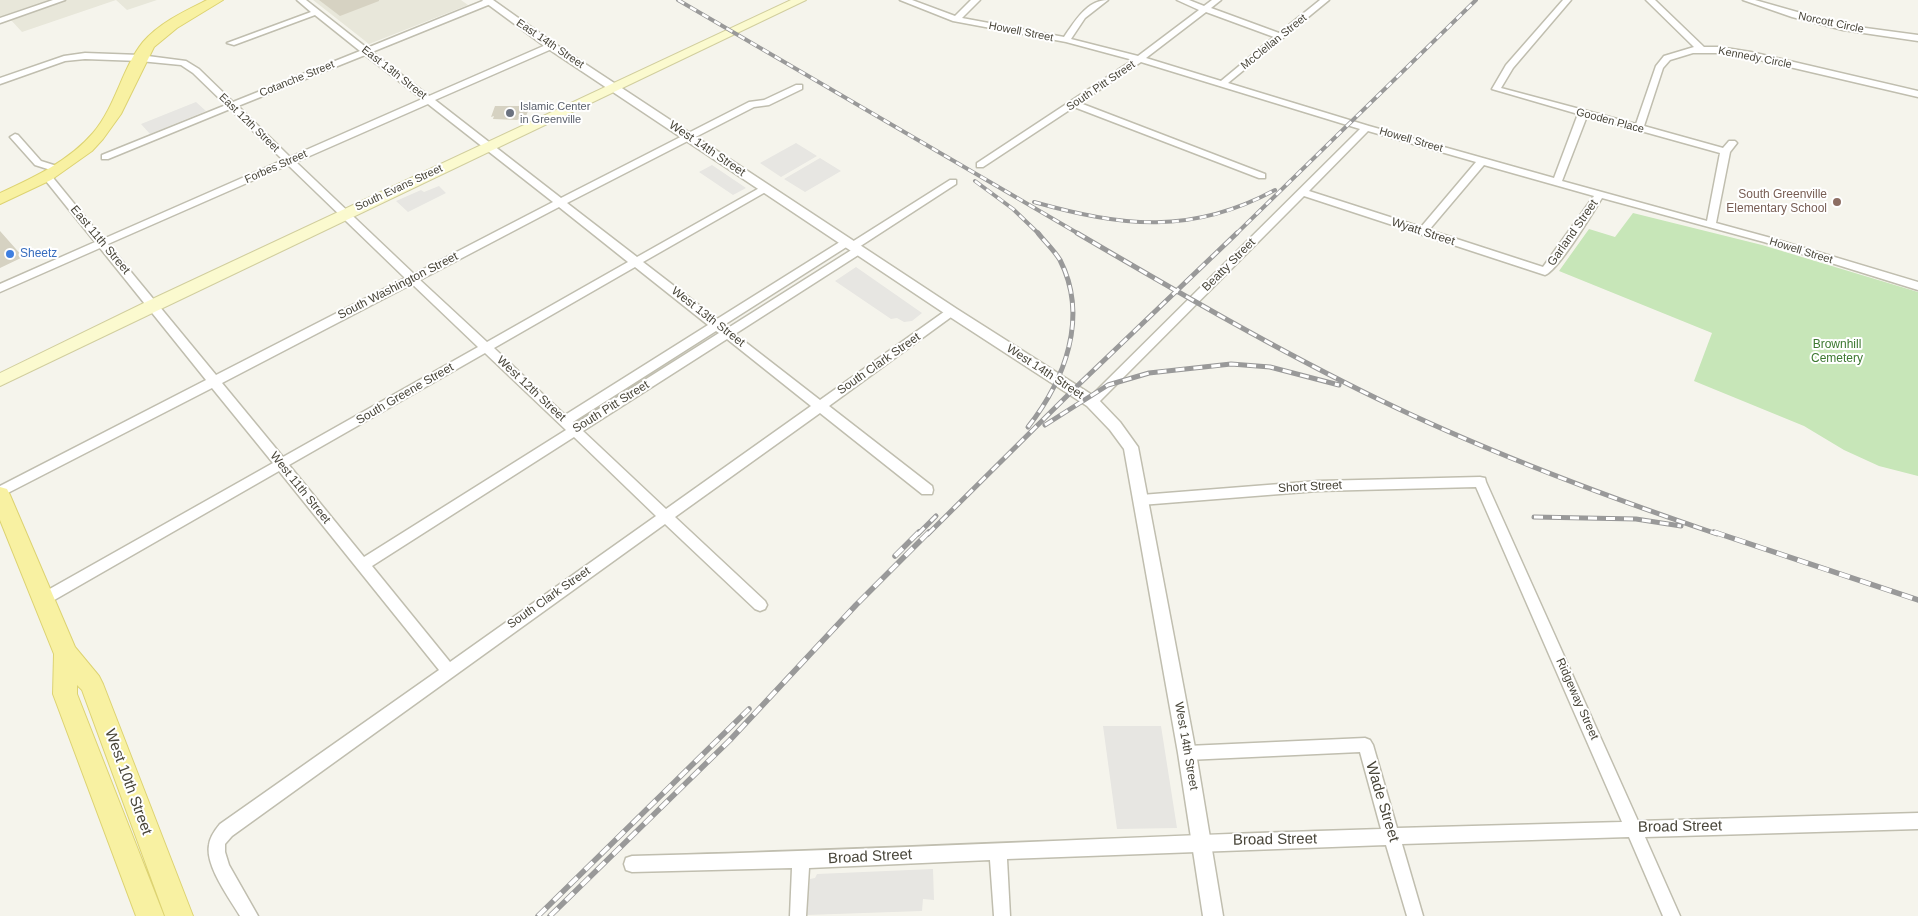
<!DOCTYPE html>
<html>
<head>
<meta charset="utf-8">
<style>
	body { margin:0 }
	canvas { display:block; background:#f5f4ec }
</style>
</head>
<body>
<canvas width="1918" height="916"></canvas>
<script>
const context = document.querySelector('canvas').getContext('2d');
context.lineJoin = 'round';
function fillPath(path, color) {
  context.fillStyle = color;
  context.fill(path, 'evenodd');
}
function strokePath(path, color, width, dash) {
  context.strokeStyle = color;
  context.lineWidth = width;
  context.lineCap = dash ? 'butt' : 'round';
  context.setLineDash(dash || []);
  context.stroke(path);
}
function label(font, color, halo, rows, align = 'center') {
  context.font = font + ' Helvetica,sans-serif';
  context.lineWidth = 4;
  context.setLineDash([]);
  context.textBaseline = 'middle';
  context.strokeStyle = halo;
  context.fillStyle = color;
  for (const [text, x, y, turn = 0] of rows) {
    context.save();
    context.translate(x, y);
    context.rotate((+turn || 0) * Math.PI / 180);
    context.textAlign = isNaN(turn) ? turn : align;
    if (halo) context.strokeText(text, 0, 0);
    context.fillText(text, 0, 0);
    context.restore();
  }
}
fillPath(new Path2D(`
	M0,0h157l-30,10 -11,-10 -94,32 -11,-12 -11,4z
	M313,0h148l7,5 -99,39z`), '#e8e7da');
fillPath(new Path2D(`
	M1633,213l129,32 156,47v184l-39,-10 -35,-16 -40,-24 -110,-45 18,-48 -153,-62 30,-42 26,8z`), '#c7e6b8');
fillPath(new Path2D(`
	M196,102l10,9 -56,23 -9,-10z
	M796,143l21,13 -36,21 -21,-14z
	M820,158l21,13 -36,21 -21,-13z
	M712,165l34,23 -13,7 -34,-23z
	M439,186l7,7 -38,19 -12,-11 25,-11 3,2z
	M856,267l66,46 -10,8 -8,1 -7,-4 -6,1 -56,-38z
	M1103,726h58l16,102 -60,1z
	M933,869l1,31 -11,-1 -1,12 -116,4 4,-36 5,-1 2,-4z`), '#e7e6e2');
fillPath(new Path2D(`
	M319,0h60v1l-39,15z
	M495,106h29l5,3 -3,7 -9,4 -24,-1 1,-3 -3,1z
	M0,231l23,26 -23,11z`), '#d6d2c2');
const minor = new Path2D(`
	M53,0h12l-65,23v-5z
	M297,0h9l61,48 118,-48h8v3l-121,49 57,44 119,-52h6v4l-119,52 126,98 188,-96 15,-2 32,-15h6v4l-33,16 -15,2 -187,96 70,54 126,-71h6v4l-126,72 74,57 126,-79 4,-1 5,3 98,-62h6v4l-97,63 5,3 -1,2 -128,82 85,66 128,-91h8l2,3 -129,94 103,80 1,4 -1,4h-10l-102,-81 -145,104 90,84 2,4 -2,4 -5,2 -5,-2 -90,-85 -433,312 -7,8v8l4,13 29,51h-18c-10,-17 -35,-50 -31,-71 1,-8 6,-15 11,-21l219,-154 -160,-199 -230,132 -5,2 -5,-2 -2,-4 2,-4 234,-132 -61,-75 -212,109v-11l206,-106 -106,-132 -100,44v-8l95,-42 -53,-66 2,-2h6l53,65 180,-79 -53,-51 -122,50h-6v-4l124,-50 -33,-32 -12,-8 -41,-4 -55,-2 -20,2 -65,23v-6l64,-22 21,-3 55,2 46,6 13,8 34,33 127,-51 -45,-36 -81,30 -7,-2 84,-31zM365,55l57,44 -132,58 -52,-51zM428,104l125,98 -139,72 -118,-112zM288,165l117,113 -189,97 -108,-131zM559,207l69,55 -141,80 -67,-62zM848,246l5,3 -125,79 -4,-3zM635,267l73,58 -143,90 -71,-67zM412,284l66,63 -195,110 -61,-74zM716,331l3,2 -144,91 -2,-2zM727,339l84,67 -145,103 -83,-78zM485,353l81,77 -202,127 -75,-92zM574,437l82,79 -206,146 -78,-96z
	M900,0h12l43,16 16,-16h9l-18,18 102,19c11,-16 23,-37 44,-37l-23,18 -14,21 67,17 61,-46 -22,-10h12l15,6 8,-6h9l-10,8 68,25 41,-33h9l-101,83 141,43 185,52 24,-64 -86,-25 14,-24 57,-65h8l-58,68 -12,20 135,36 20,-58 8,-10 30,-9 -48,-47h9l49,47h15l32,5 167,39v6l-167,-39 -32,-5h-26l-23,7 -7,8 -19,58 79,22 6,-7h6l2,2 -7,9 -14,71 55,15 147,44v8l-154,-48 -162,-44c-9,14 -44,73 -57,77l-241,-79 -208,209h-8l-2,-3 2,-3 272,-270 -219,-67 -61,41 185,71v4h-6l-185,-71 -91,60h-6v-4l156,-103 -67,-18 -113,-21zM1206,12l68,25 -53,44 -75,-23zM1587,116l133,37 -13,68 -145,-40zM1368,131l108,31 -55,65 -112,-36zM1484,165l110,31 -51,71 -114,-37z
	M1743,0h12l88,25 75,10v6l-75,-11 -51,-13z
	M15,134l3,1 23,26 19,6v4l-3,1 -22,-7 -25,-28z
	M1480,477l5,1 1,4 152,339 280,-8v16l-273,8 35,79h-17l-34,-79 -227,7 21,72h-16l-21,-71 -379,14 3,57h-16l-4,-56 -181,8 -3,48h-16l2,-48 -160,4 -6,-2 -2,-6 2,-6 6,-2c250,-6 499,-20 749,-27l-21,-77 -173,8 -5,-2 -3,-5 3,-5 5,-2 178,-8 5,2 3,5 24,83 225,-6 -146,-335 -158,4 -177,14 -5,-1 -1,-4 1,-4 5,-1 177,-14z`);
const tertiary = new Path2D(`
	M482,0h11l62,44 402,265 140,89 23,24 18,25 58,306 27,163h-20l-25,-163 -54,-304 -14,-19 -23,-24 -140,-91 -400,-267z`);
const secondary = new Path2D(`
	M791,0h15l-806,386v-13l148,-72z`);
const primary = new Path2D(`
	M207,0h16l-46,28 -23,19 -33,67 -18,25 -11,12 -41,29 -51,24v-11c33,-15 69,-32 93,-60 23,-27 29,-65 50,-91 16,-19 42,-31 64,-42z
	M0,487l7,2 3,6 65,152 24,29 4,8 90,232h-28l-83,-226 -5,-5v9l87,222h-28l-83,-222 1,-40 -54,-134z`);
strokePath(minor, '#c0beaf', 3);
strokePath(tertiary, '#c0beaf', 3);
strokePath(secondary, '#d1ce9e', 2);
strokePath(primary, '#ddd372', 2);
fillPath(minor, '#fff');
fillPath(tertiary, '#fff');
fillPath(secondary, '#fbfacf');
fillPath(primary, '#f8f1a2');
const railFar2 = new Path2D(`
	M678,0l401,234
	M975,181l38,28 26,25
	M1034,202c89,25 157,33 241,-12
	M1236,234l240,-234`);
const railFar1 = new Path2D(`
	M1077,233c99,58 198,116 301,166 109,53 224,96 339,135
	M1045,425l63,-40 41,-12 82,-9 39,3 69,18
	M1028,427c37,-47 61,-110 32,-167 -6,-10 -15,-18 -22,-27
	M1534,517l102,2 45,7
	M918,534l18,-18
	M928,534l145,-144 164,-157`);
const rail = new Path2D(`
	M1714,532l204,68
	M895,556l24,-24
	M538,916l211,-207
	M550,916l180,-176 126,-135 73,-73`);
strokePath(railFar2, '#999', 4);
strokePath(railFar1, '#999', 5);
strokePath(rail, '#999', 5.5);
strokePath(railFar2, '#fff', 2.5, [7]);
strokePath(railFar1, '#fff', 3, [9]);
strokePath(rail, '#fff', 4, [11]);
for (const [x, y, r, color] of [
	[510,113,5,"#6b7280"],
	[1837,202,5,"#8d6e63"],
	[10,254,5,"#3f7fe0"]
]) {
  const dot = new Path2D();
  dot.arc(x, y, r, 0, 2 * Math.PI);
  context.fillStyle = color;
  context.fill(dot);
  strokePath(dot, '#fff', 2);
}
label('11px', '#49463a', '#fff', [
	["Norcott Circle",1831,23,12],
	["Howell Street",1021,32,11],
	["McClellan Street",1274,42,-39],
	["East 14th Street",550,44,34],
	["Kennedy Circle",1755,58,11],
	["East 13th Street",394,73,38],
	["Cotanche Street",297,79,-22],
	["South Pitt Street",1101,86,-34],
	["Gooden Place",1610,121,15],
	["East 12th Street",249,123,44],
	["Howell Street",1411,140,16],
	["Forbes Street",276,167,-24],
	["South Evans Street",399,188,-25],
	["Howell Street",1801,251,17]
]);
label('11px', '#5b616d', '#fff', [
	["Islamic Center",520,107],
	["in Greenville",520,120]
], 'left');
label('12px', '#49463a', '#fff', [
	["West 14th Street",707,149,34],
	["Wyatt Street",1423,232,18],
	["Garland Street",1573,233,-55],
	["East 11th Street",100,240,50],
	["Beatty Street",1229,265,-45],
	["South Washington Street",398,286,-27],
	["West 13th Street",708,317,38],
	["South Clark Street",879,364,-35],
	["West 14th Street",1045,372,33],
	["West 12th Street",531,389,43],
	["South Greene Street",405,394,-30],
	["South Pitt Street",611,407,-32],
	["Short Street",1310,487,-3],
	["West 11th Street",300,488,51],
	["South Clark Street",549,598,-35],
	["Ridgeway Street",1577,699,66],
	["West 14th Street",1186,746,80]
]);
label('12px', '#785e54', '#fff', [
	["South Greenville",1827,195],
	["Elementary School",1827,209]
], 'right');
label('12px', '#366cbe', '#fff', [
	["Sheetz",20,254]
], 'left');
label('12px', '#3c7830', '#fff', [
	["Brownhill",1837,345],
	["Cemetery",1837,359]
]);
label('15px', '#49463a', '#fff', [
	["West 10th Street",128,782,70],
	["Wade Street",1382,802,73],
	["Broad Street",1680,827,-1],
	["Broad Street",1275,840,-1],
	["Broad Street",870,857,-3]
]);
</script>
</body>
</html>
